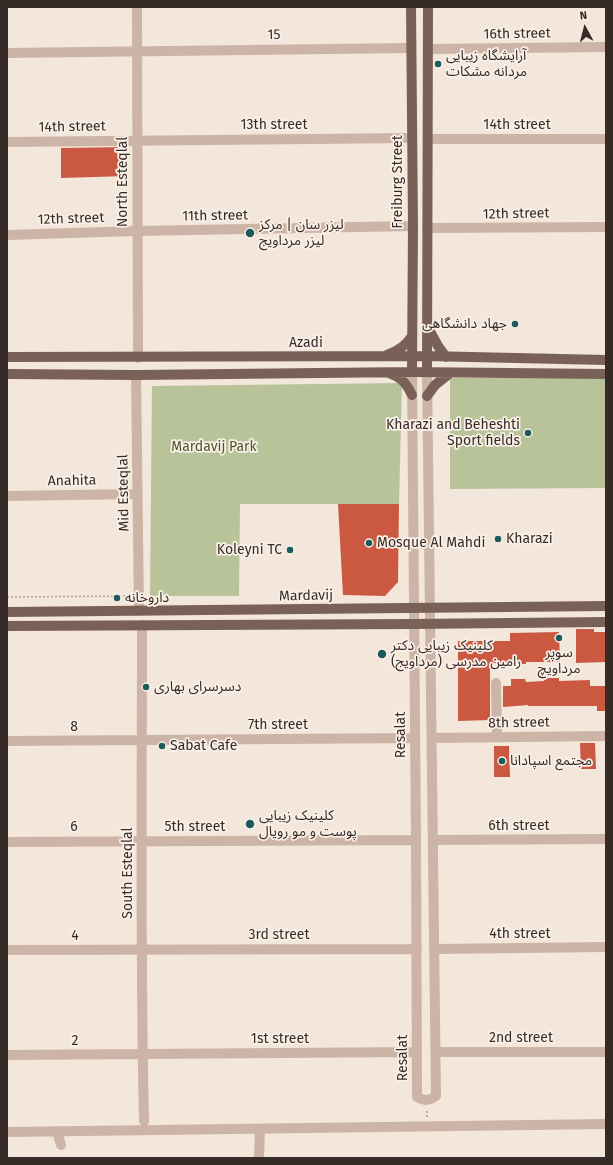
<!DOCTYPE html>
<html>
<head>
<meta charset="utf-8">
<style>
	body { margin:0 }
	#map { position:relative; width:613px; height:1165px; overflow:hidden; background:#f3e6db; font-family:"Fira Sans",sans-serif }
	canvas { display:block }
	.frame { position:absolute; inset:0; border:8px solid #372b27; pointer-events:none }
	.north { position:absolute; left:565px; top:8px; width:40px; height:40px; -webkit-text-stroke:3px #faf0e8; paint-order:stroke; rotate:353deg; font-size:11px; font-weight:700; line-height:16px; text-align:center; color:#372b27 }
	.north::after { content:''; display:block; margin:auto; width:14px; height:18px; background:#372b27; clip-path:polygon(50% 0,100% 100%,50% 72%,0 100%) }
</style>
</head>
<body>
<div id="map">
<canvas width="613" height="1165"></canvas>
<div class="frame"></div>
<div class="north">N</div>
</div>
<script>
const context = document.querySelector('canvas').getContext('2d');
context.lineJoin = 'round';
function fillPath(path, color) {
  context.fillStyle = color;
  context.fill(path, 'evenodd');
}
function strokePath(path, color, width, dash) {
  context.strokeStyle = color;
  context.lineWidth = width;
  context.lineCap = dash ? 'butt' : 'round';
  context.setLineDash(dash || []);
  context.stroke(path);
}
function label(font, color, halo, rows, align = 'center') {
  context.font = font + ' "Fira Sans","Noto Sans Arabic",sans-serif';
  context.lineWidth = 3.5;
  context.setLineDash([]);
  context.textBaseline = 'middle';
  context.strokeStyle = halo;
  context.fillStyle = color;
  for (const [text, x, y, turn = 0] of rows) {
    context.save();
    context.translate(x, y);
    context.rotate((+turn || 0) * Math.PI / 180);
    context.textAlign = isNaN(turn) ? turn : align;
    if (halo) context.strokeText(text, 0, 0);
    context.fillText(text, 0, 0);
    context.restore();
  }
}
fillPath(new Path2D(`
	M450,378h156v110l-156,1z
	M402,383l-3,121h-159l-1,92h-89l2,-210z`), '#b8c39a');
fillPath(new Path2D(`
	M127,147v29l-66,2v-30z
	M338,504h61l-1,78 -13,14 -42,-1z
	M576,629h18v3h11l1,30 -30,1z
	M559,632l1,30h-34v2l-36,-1v57l-32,1v-80h52v-8z
	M544,678h15v3l31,-1v6h16v25h-9v-5h-69v-1l-25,2v-21h8v-7h14l1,3 18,-1z
	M580,743h15l1,26h-15z
	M494,746h15l1,31h-16z`), '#cb5841');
strokePath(new Path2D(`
	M7,597l122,-1
	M427,1117v-8`), '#b89e90', 1.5, [2, 2]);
strokePath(new Path2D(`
	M137,7l1,351
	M428,49l178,-2
	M7,53l404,-5
	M428,139h178
	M7,142l405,-4
	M427,228l179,-1
	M7,235l130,-4 276,-5
	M412,372l4,468 1,257c8,4 12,4 19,-1l-9,-724
	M136,375l3,236
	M7,496l130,-2
	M142,625c0,166 -2,331 2,496
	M496,683l1,54
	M432,738l174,-2
	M7,741l408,-3
	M433,840l173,-1
	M7,842l409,-2
	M435,949l171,-2
	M7,950l410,-1
	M436,1052h170
	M7,1055l410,-3
	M57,1131l4,14
	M7,1132l599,-8
	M259,1158l1,-29`), '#ccb4a6', 10);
strokePath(new Path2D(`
	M411,7l2,219 -1,146
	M427,326l11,20 8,11
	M387,355c11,-4 19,-9 25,-19
	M7,357l419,-1 180,4
	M427,372l1,-365
	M7,374l129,1 275,-3 195,2
	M391,374c12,5 15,9 21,21
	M427,396l8,-11 15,-12
	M7,612l599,-6
	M7,626l405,-2 194,-2`), '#7a6158', 10);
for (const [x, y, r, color] of [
	[438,64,4,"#1b5b5a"],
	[250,233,5,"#1b5b5a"],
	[515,324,4,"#1b5b5a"],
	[528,433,4,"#1b5b5a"],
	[498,539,4,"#1b5b5a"],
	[369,543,4,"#1b5b5a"],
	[290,550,4,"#1b5b5a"],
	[117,598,4,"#1b5b5a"],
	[559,638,4,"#1b5b5a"],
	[382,654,5,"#1b5b5a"],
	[146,687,4,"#1b5b5a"],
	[162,746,4,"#1b5b5a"],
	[502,761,4,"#1b5b5a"],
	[250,824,5,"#1b5b5a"]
]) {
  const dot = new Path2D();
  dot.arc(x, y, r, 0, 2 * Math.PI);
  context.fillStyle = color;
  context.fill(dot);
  strokePath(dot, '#faf0e8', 1.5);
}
label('14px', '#372b27', '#faf0e8', [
	["16th street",517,34,-1],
	["15",274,35,-1],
	["13th street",274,125],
	["14th street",517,125],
	["14th street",72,127,-1],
	["North Esteqlal",123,182,-90],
	["Freiburg Street",398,182,-90],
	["12th street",516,214,-1],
	["11th street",215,216,-1],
	["12th street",71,219,-2],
	["Azadi",306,343],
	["Anahita",72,481,-1],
	["Mid Esteqlal",124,493,-91],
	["Mardavij",306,596,-1],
	["8th street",519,723,-1],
	["7th street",278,725],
	["8",74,727],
	["Resalat",401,735,-90],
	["6th street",519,826],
	["6",74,827],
	["5th street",195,827],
	["South Esteqlal",128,873,-90],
	["4th street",520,934],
	["3rd street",279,935],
	["4",75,936],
	["2nd street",521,1038],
	["1st street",280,1039],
	["2",75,1041],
	["Resalat",403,1058,-90]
]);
label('14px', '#372b27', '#faf0e8', [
	["آرایشگاه زیبایی",446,56],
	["مردانه مشکات",446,72],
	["لیزر سان | مرکز",259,225],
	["لیزر مرداویج",259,241],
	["جهاد دانشگاهی",507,324,"right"],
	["Kharazi and Beheshti",520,425,"right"],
	["Sport fields",520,441,"right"],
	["Kharazi",506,539],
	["Mosque Al Mahdi",377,543],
	["Koleyni TC",282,550,"right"],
	["داروخانه",125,598],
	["کلینیک زیبایی دکتر",391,646],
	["رامین مدرسی (مرداویج)",391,662],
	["سوپر",559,653,"center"],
	["مرداویچ",559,669,"center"],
	["دسرسرای بهاری",154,687],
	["Sabat Cafe",170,746],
	["مجتمع اسپادانا",510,761],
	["کلینیک زیبایی",259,816],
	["پوست و مو رویال",259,832]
], 'left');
label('14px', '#4a572a', '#faf0e8', [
	["Mardavij Park",214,447]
]);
</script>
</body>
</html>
